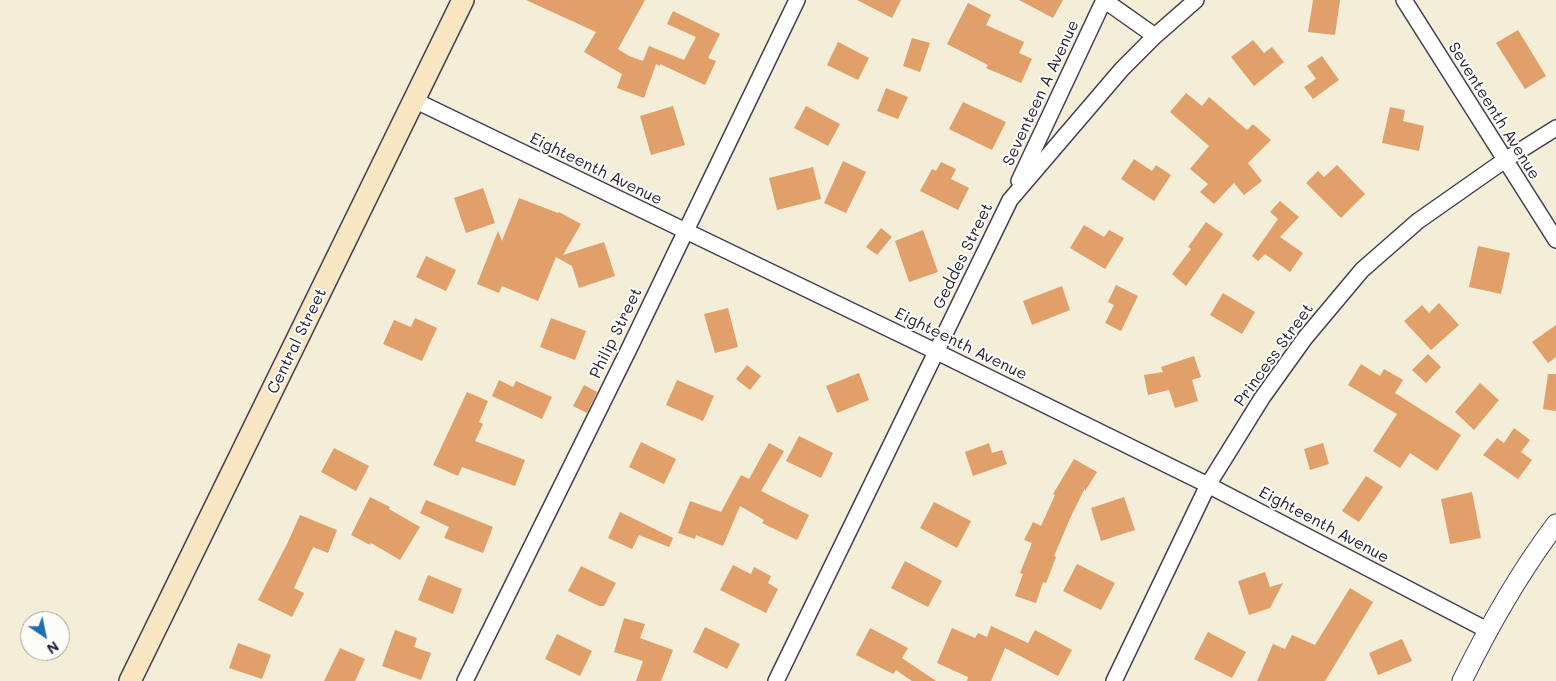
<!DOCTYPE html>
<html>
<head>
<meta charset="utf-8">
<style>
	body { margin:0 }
	#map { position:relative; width:1556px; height:681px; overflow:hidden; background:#f4edd8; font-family:Mali,sans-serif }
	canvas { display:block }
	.north { position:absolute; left:20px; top:611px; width:50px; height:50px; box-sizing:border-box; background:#fdfcf7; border:1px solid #a5a5ac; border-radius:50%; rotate:146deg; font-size:14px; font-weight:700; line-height:20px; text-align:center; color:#22223b }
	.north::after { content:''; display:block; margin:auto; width:18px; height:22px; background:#1f6fb2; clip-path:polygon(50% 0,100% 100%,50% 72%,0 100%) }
</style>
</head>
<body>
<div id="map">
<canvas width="1556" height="681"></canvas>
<div class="north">N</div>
</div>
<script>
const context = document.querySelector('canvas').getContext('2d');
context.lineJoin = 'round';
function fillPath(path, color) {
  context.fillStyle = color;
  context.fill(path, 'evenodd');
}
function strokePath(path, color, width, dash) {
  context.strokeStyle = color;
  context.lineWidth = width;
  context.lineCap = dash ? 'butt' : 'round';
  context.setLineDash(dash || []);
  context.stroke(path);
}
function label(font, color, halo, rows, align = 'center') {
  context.font = font + ' Mali,sans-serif';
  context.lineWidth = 4;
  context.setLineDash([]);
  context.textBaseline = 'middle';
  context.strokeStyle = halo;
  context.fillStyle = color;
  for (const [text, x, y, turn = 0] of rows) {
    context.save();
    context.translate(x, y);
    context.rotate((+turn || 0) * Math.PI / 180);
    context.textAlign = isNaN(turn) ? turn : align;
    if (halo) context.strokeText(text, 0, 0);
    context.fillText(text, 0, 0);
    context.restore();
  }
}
fillPath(new Path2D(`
	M526,0h119l-27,49 11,7 14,5 6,-15 35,14 12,-23 -29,-13 6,-13 47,23 -12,24 8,3 -11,24 -45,-21v2l-4,-2 -12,34 -27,-10 5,-14 -38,-22 12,-20z
	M857,0h44l-9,18z
	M1019,0h44l-10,18z
	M1313,0h27l-5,35 -27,-3z
	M968,3l23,12 -5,10 38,17 -5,11 13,6 -11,24 -35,-15 2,-3 -41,-21z
	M1518,30l28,46 -21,13 -29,-46z
	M912,38l18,5 -10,29 -17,-6z
	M1253,40l11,13 8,-6 12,15 -30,24 -23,-29z
	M838,42l31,16 -11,22 -31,-15z
	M1322,56l17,24 -26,19 -9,-12 12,-8 -9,-13z
	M886,88l22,9 -10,22 -21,-8z
	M1186,93l16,13 7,-9 38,33 6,-6 18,16 -23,23 14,18 -18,14 -10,-12 -20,21 -14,-12 8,-8 -18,-15 19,-23 -39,-34z
	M963,102l43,20 -14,28 -43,-21z
	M673,106l12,39 -34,10 -11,-39z
	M806,106l34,18 -12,22 -34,-18z
	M1390,107l15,3 -2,11 21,5 -5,25 -37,-8z
	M1134,159l18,12 4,-6 15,10 -17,26 -33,-22z
	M843,161l23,11 -20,41 -22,-10z
	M941,162l15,7 -5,10 18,9 -11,22 -38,-19 12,-22 4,2z
	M1337,165l28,29 -24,24 -35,-35 12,-12 6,6z
	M813,167l8,32 -44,11 -8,-32z
	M483,188l12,35 -29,10 -12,-35z
	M519,198l39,15 1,-1 22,12 -18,31 41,-13 11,34 -36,12 -7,-22 -16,-9 -18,44 -36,-15 -3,7 -22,-9 21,-53 4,10z
	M1280,201l19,16 -19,20 23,16 -13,19 -25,-18 -7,7 -6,-5 26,-37 -8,-7z
	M1206,222l17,12 -37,52 -14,-12 19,-25 -3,-2z
	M1084,225l20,12 5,-7 15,8 -19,31 -35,-21z
	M881,228l11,9 -15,18 -11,-8z
	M923,230l15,42 -29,10 -14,-41z
	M1478,246l32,7 -9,41 -32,-7z
	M426,256l30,14 -10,21 -30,-14z
	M1116,285l22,11 -17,35 -16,-8 9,-18 -6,-3z
	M1062,286l8,24 -38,15 -9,-24z
	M1223,293l32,19 -13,22 -32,-19z
	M1439,303l20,22 -28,25 -27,-29 18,-16 7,8z
	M728,308l10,39 -23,6 -11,-39z
	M415,318l22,10 -15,33 -39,-17 11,-24 17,7z
	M551,318l35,13 -11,29 -35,-13z
	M1556,325v32l-8,6 -16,-21z
	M1428,354l13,13 -15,16 -14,-13z
	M1194,356l7,21 -9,3 6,21 -23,7 -6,-18 -21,5 -4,-20 19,-3 -2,-5z
	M1361,364l19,12 4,-7 19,11 -8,13 66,42 -24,36 -27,-18 -10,15 -27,-17 24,-37 -49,-29z
	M747,365l14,11 -11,14 -14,-11z
	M859,373l10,27 -32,13 -11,-27z
	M1548,374h8v37l-13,-2z
	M499,380l14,7 3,-6 36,16 -10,22 -50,-23z
	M677,380l37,16 -11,25 -37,-16z
	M1480,383l19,17 -25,30 -19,-18z
	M584,385l13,7 -10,21 -14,-7z
	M467,392l21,9 -9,21 4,2 -8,17 50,19 -10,26 -53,-19 -4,9 -25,-11z
	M1514,428l16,12 -9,12 11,8 -14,19 -35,-24 14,-17 7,5z
	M799,436l34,17 -12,25 -35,-17z
	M641,442l35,17 -12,25 -35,-17z
	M769,443l15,8 -23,40 48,24 -12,25 -35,-17 2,-3 -24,-14 -17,40 -27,-11 -1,4 -17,-6 12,-32 31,11 20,-37 8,4z
	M989,443l3,10 10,-3 5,14 -34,12 -8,-24z
	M1323,443l6,21 -19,6 -6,-21z
	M334,448l35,18 -13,25 -35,-19z
	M1074,459l23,13 -12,19v-3l-13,26 -18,42 2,1 -10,26 -3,-1 -7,21 -21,-7 8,-22 -3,-1 12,-30 -8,-3 9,-18 8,4 14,-31 -2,-1z
	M1366,476l17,11 -24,35 -17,-11z
	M1472,492l9,46 -31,6 -9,-45z
	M370,497l20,10 -1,2 31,18 -20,33 -29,-17 -1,2 -19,-10z
	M1124,497l11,33 -34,11 -10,-33z
	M426,500l67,27 -10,26 -39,-15 5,-11 -29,-14z
	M934,502l37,19 -14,27 -37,-20z
	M620,512l53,26 -4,9 -30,-12 -7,14 -24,-11z
	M300,515l37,15 -9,23 -15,-6 -19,41 10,5 -12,24 -34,-17 30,-58z
	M905,561l37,20 -14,26 -37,-19z
	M1077,564l38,19 -14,27 -38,-19z
	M733,565l18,9 3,-7 17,9 -3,7 10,6 -12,24 -46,-23z
	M581,566l35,17 -12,23h-5l-31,-15z
	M1265,572l5,15 13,-4 -13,25 -21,7 -11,-34z
	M428,575l34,14 -9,25 -35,-14z
	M1350,588l23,14 -48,79h-68l16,-37 12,5 7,-14 23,10z
	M624,618l21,6 -5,14 33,12 -12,31h-25l7,-20 -29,-9z
	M991,626l37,17 7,-13 37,20 -14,26 -53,-28 -14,33h-24l1,-4 -31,-14 15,-35 23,10 3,-5 9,4z
	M705,627l35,17 -13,25 -34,-17z
	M870,628l38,20 -6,10 34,23h-24l-16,-11 -3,4 -37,-19z
	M395,630l22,8 -3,9 17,6 -10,27 -39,-14z
	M1208,632l38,20 -14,26 -38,-19z
	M557,634l35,17 -12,25 -35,-17z
	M1402,639l10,22 -34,14 -9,-22z
	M238,643l33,12 -9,24 -33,-11z
	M340,648l25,11 -10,22h-31z`), '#e19f69');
const minor = new Path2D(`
	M1404,0l152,240
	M414,100l523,252 271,133 279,145
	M1019,181l85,-181 51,36
	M465,681l164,-332 168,-349
	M776,681l234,-481 112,-131 33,-33 41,-36
	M1114,681l94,-196 54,-87 43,-60 57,-68 56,-49 87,-61 51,-32`);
const tertiary = new Path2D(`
	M1462,681c27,-55 57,-108 94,-157`);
const secondary = new Path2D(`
	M130,681l333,-681`);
strokePath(minor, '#424053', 18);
strokePath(tertiary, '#424053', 21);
strokePath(secondary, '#424053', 24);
strokePath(minor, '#fff', 15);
strokePath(tertiary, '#fff', 19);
strokePath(secondary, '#f9e7c3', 21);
label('16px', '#22223b', '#fdfcf7', [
	["Seventeen A Avenue",1041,93,-65],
	["Seventeenth Avenue",1494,111,58],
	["Eighteenth Avenue",596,169,26],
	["Geddes Street",963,256,-64],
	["Philip Street",616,333,-64],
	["Central Street",297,341,-64],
	["Eighteenth Avenue",961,344,26],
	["Princess Street",1274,355,-54],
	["Eighteenth Avenue",1324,525,28]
]);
</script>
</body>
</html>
